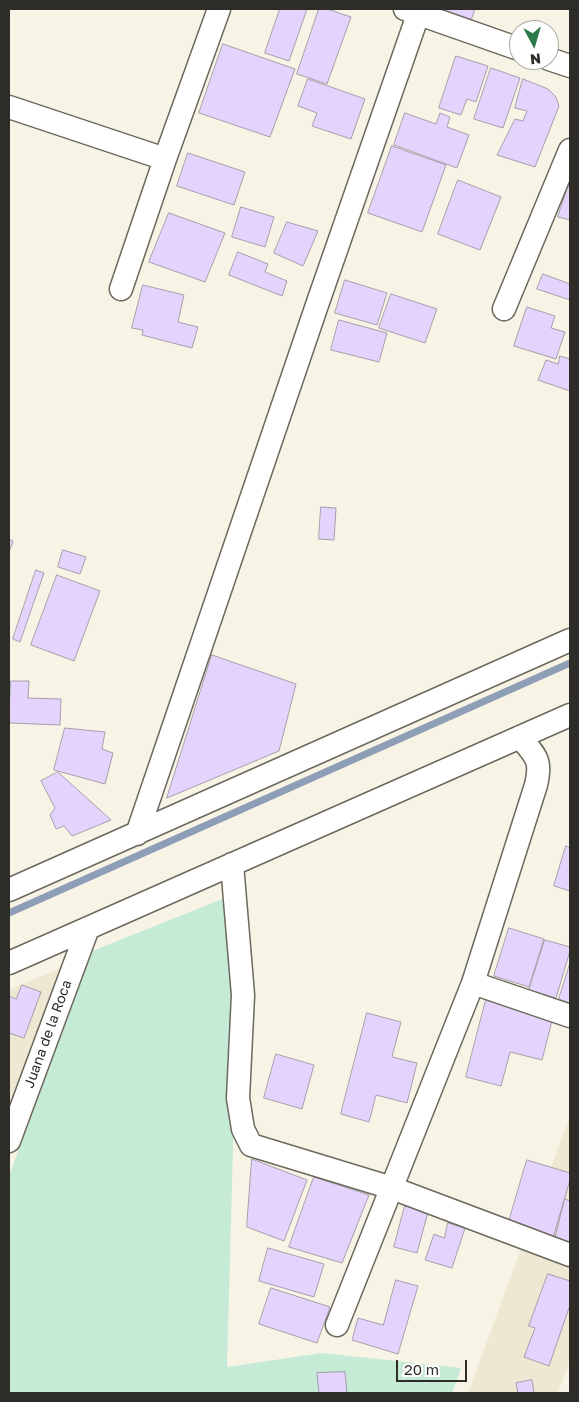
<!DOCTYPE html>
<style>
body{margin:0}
#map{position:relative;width:579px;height:1402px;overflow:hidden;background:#f7f4e6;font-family:"Golos Text",sans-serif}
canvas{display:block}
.frame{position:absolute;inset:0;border:10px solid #2d2c27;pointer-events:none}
.north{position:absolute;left:509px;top:20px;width:50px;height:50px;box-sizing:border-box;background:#fff;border:1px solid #ababa9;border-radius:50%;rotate:174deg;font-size:14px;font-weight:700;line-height:20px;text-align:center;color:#2d2c27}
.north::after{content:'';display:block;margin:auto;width:18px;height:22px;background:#2b7949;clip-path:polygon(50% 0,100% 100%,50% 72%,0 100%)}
.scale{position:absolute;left:396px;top:1360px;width:71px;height:22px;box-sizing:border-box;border:2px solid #2d2c27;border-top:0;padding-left:6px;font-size:15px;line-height:18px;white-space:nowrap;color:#2d2c27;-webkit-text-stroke:4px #fff;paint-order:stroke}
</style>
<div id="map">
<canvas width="579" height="1402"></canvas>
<div class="frame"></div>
<div class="north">N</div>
<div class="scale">20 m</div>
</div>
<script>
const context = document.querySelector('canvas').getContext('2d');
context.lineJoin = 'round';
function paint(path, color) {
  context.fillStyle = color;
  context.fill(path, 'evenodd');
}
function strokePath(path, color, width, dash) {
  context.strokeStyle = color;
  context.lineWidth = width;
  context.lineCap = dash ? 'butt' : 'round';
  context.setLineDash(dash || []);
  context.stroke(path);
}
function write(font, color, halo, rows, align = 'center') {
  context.font = font + ' "Golos Text",sans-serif';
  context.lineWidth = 4.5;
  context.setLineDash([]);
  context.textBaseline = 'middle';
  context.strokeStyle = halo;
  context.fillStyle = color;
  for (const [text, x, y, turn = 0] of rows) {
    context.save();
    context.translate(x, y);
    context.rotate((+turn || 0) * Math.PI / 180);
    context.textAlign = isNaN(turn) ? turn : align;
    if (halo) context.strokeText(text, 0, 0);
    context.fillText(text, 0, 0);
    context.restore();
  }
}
paint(new Path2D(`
 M60 968 9 1114V990Z
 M570 1116V1361L558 1393H468Z`), '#eee8d3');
paint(new Path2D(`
 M240 892 227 1367 322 1353 461 1368 452 1393H9V1176L92 951Z`), '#c5ead6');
strokePath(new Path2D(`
 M9 913 570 663`), '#8e9eb7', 7);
const building = new Path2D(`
 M280 9H307L289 61 265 53Z
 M319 9H327L351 17 327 84 297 74Z
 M439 9H475L470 23 443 14Z
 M223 44 295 69 270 137 199 113Z
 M456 56 488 66 476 102 467 99 461 115 439 108Z
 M491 68 520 78 503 128 474 119Z
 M308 79 365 99 351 139 312 126 317 113 298 106Z
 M523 79 548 89 556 97 559 106 535 167 497 155 515 119 523 121 527 111 515 108Z
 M405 113 436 124 440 113 450 117 447 127 469 135 457 168 394 145Z
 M392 146 446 165 422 232 368 213Z
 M188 153 245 172 234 205 177 186Z
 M458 180 501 197 480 250 438 234Z
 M570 180V220L558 217Z
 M241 207 274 217 265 247 232 237Z
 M169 213 225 233 205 282 149 262Z
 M287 222 318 231 303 266 274 253Z
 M238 252 268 264 265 272 287 281 282 296 229 275Z
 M543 274 570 284V300L537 289Z
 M345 280 387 293 377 325 335 313Z
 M143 285 184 295 178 322 198 327 192 348 142 335 143 330 132 328Z
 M391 294 437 309 425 343 379 328Z
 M527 307 555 316 551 328 565 332 556 359 514 346Z
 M339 320 387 333 379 362 331 350Z
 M560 356 570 359V391L538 380 546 360 558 364Z
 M321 507 336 508 334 540 319 539Z
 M9 539 13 541 9 552Z
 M63 550 86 557 80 574 58 567Z
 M36 570 44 573 20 642 13 639Z
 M57 575 100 591 74 661 31 645Z
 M212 655 296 684 279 751 167 798Z
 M11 681H29L28 698 61 699 60 725 9 723Z
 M65 728 105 732 102 749 113 753 105 784 54 770Z
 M58 772 111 820 72 836 64 826 56 829 50 815 55 808 41 781Z
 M566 846 570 848V891L554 886Z
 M509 928 544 939 529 987 494 976Z
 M545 940 570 947V951L556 998 529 990Z
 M570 963V1003L559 999Z
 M22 985 41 992 24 1038 9 1033V996L16 999Z
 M486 1000 553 1017 542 1060 510 1052 501 1086 466 1077Z
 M367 1013 401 1022 392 1057 417 1063 407 1103 376 1095 369 1122 341 1114Z
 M276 1054 314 1065 302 1109 264 1098Z
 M252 1159 307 1180 284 1241 247 1227Z
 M527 1160 570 1173V1180L553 1238 508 1225Z
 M314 1177 369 1195 342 1263 289 1247Z
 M565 1199 570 1201V1247L554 1243Z
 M405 1206 428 1212 417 1253 394 1247Z
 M448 1223 465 1228 452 1268 425 1260 434 1234 444 1238Z
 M268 1248 324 1264 314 1297 259 1281Z
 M548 1274 570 1281V1305L549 1366 524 1357 535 1328 529 1326Z
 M396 1280 418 1286 398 1354 352 1340 358 1318 383 1325Z
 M271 1288 330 1307 317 1343 259 1324Z
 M345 1372 347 1393H319L317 1373Z
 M532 1380 534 1393H518L516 1383Z`);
paint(building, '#e4d3fd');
strokePath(building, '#a49fab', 1);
const minor = new Path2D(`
 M405 9 519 49
 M549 59 570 66
 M9 107 165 159
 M121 289 165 159 219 9
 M504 309 570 150
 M137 834 317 305 420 9
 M232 864 243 995 238 1098 243 1129 251 1145 392 1188 570 1255
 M9 890 570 640
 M9 963 570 715
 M473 983 570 1016
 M9 1141 88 928
 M337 1325 473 983 536 785C542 759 536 757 520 737`);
strokePath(minor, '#6b685c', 25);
strokePath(minor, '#fff', 22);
write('14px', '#2d2c27', '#fff', [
 ["Juana de la Roca",48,1034,-70]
]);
</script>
